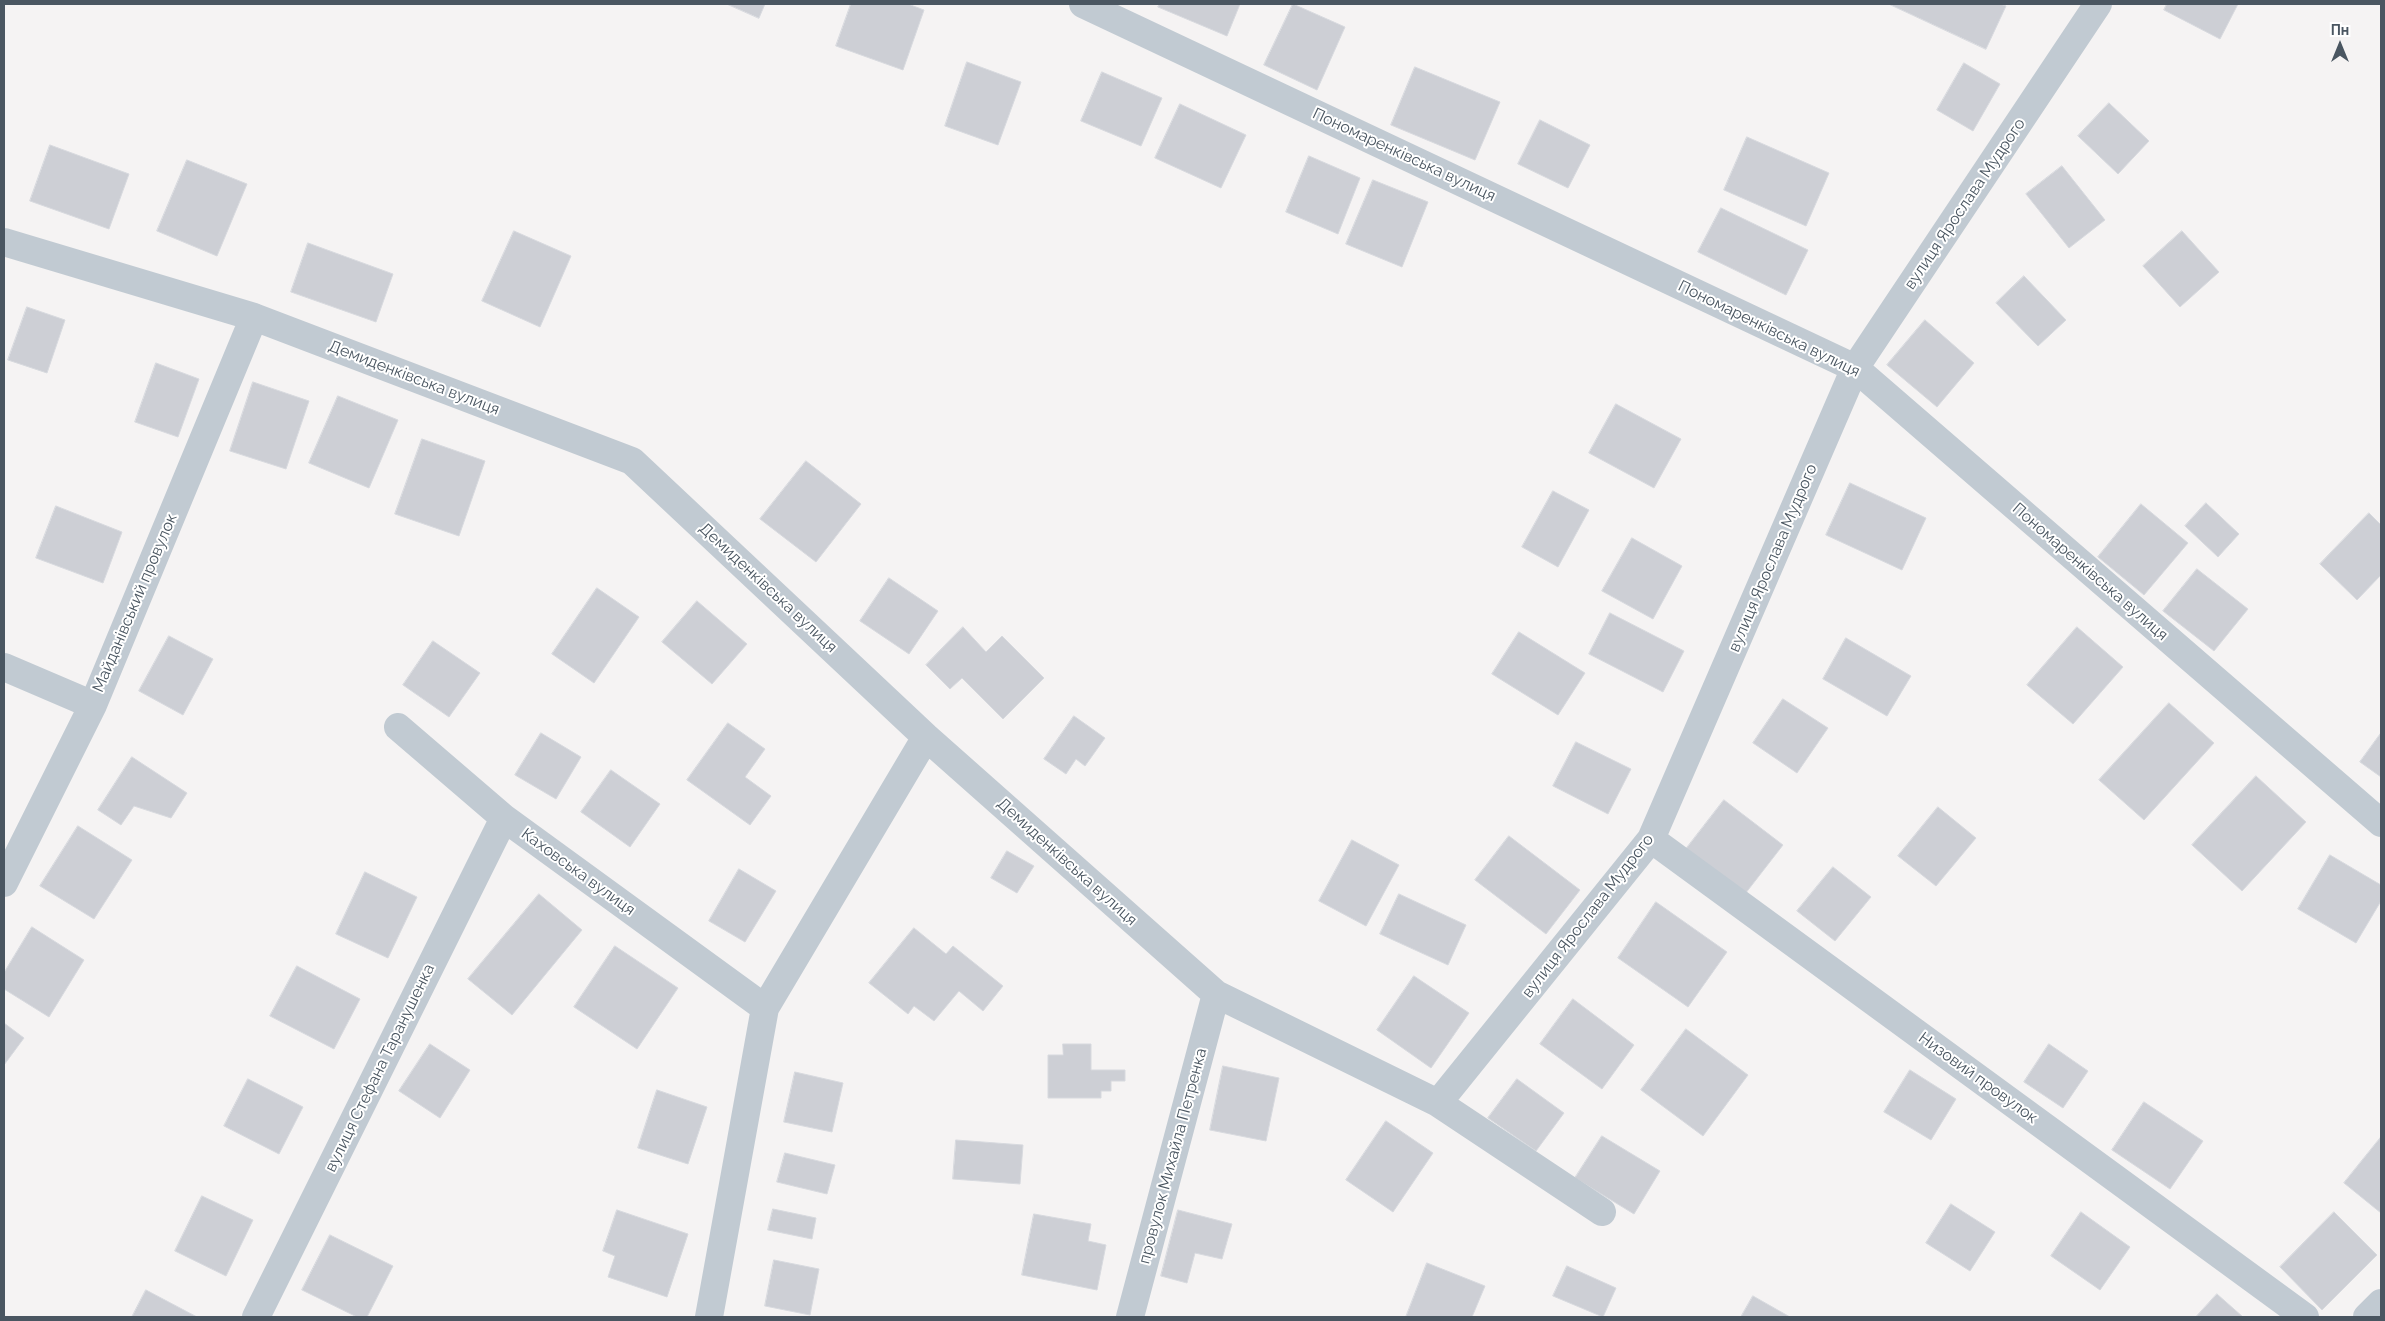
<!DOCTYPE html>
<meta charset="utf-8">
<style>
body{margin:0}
#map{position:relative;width:2385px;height:1321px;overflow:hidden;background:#f5f3f3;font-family:Raleway,sans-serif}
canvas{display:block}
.frame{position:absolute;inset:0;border:5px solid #4a5661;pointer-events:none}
.north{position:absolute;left:2315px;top:20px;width:50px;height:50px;-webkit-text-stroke:4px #fff;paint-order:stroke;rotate:0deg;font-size:14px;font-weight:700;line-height:20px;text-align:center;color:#4a5661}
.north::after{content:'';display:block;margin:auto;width:18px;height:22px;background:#4a5661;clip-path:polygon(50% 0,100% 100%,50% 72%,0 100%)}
</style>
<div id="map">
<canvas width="2385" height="1321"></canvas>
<div class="frame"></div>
<div class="north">Пн</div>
</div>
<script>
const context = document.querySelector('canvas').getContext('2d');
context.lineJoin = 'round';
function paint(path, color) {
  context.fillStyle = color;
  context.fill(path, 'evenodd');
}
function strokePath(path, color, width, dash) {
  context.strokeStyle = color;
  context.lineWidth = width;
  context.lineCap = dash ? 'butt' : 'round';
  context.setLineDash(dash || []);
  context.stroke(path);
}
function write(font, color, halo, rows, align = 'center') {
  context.font = font + ' Raleway,sans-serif';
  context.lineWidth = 4;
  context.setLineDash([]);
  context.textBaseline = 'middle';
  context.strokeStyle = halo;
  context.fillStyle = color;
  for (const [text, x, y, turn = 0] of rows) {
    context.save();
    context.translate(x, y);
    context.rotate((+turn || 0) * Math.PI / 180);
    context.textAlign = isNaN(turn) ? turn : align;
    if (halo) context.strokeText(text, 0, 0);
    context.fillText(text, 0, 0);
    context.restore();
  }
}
const building = new Path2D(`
 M727 4H765L759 18Z
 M851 4H908L924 10 903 70 836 46Z
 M1160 4H1240L1227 36 1158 7Z
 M1293 4 1345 27 1317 90 1264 65Z
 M1889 4H2000L2006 6 1986 49Z
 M2167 4H2238L2220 39 2164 10Z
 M967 62 1021 82 998 145 945 126Z
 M1964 63 2000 84 1973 131 1937 110Z
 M1415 67 1500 102 1475 160 1391 125Z
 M1102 72 1162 98 1141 146 1081 121Z
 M2109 103 2149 141 2118 174 2078 136Z
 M1180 104 1246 135 1221 188 1155 158Z
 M1540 120 1590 145 1568 188 1518 164Z
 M1747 137 1829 173 1806 226 1724 190Z
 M50 145 129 174 109 229 30 201Z
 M1309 156 1360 178 1338 234 1286 212Z
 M187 160 247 184 217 256 157 231Z
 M2062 166 2105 220 2069 248 2026 194Z
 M1373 180 1428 202 1402 267 1346 244Z
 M1721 208 1808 250 1786 295 1698 252Z
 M514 231 571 256 540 327 482 301Z
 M2182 231 2219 272 2180 307 2143 266Z
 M308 243 393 274 376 322 291 292Z
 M2024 276 2066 320 2038 346 1996 303Z
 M27 307 65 320 47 373 8 360Z
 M1925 320 1974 363 1937 407 1887 365Z
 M156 363 199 379 178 437 135 422Z
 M253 382 309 401 286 469 230 451Z
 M338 396 398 420 369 488 309 463Z
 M1616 404 1681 439 1654 488 1589 453Z
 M422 439 485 461 459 536 395 514Z
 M806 461 861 504 816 562 760 519Z
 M1850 483 1926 518 1902 570 1826 535Z
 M1553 491 1589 510 1558 567 1522 547Z
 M2206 503 2239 534 2218 557 2185 526Z
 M2141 504 2188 543 2144 595 2098 557Z
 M56 506 122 532 103 583 36 558Z
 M2369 513 2381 525V575L2357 600 2320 564Z
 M1632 538 1682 566 1653 619 1602 591Z
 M2197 569 2248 609 2214 651 2163 611Z
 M889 578 938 611 909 654 860 621Z
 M597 588 639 617 594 683 552 654Z
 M697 601 747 644 712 684 662 642Z
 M1610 613 1684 651 1663 692 1589 654Z
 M963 627 986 652 1002 636 1044 678 1003 719 962 678 950 689 926 665Z
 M2077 627 2123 667 2073 724 2027 685Z
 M1519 632 1585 673 1558 715 1492 674Z
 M169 636 213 659 183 715 139 691Z
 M1846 638 1911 676 1887 716 1823 679Z
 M433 641 480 673 449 717 403 685Z
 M1783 699 1828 728 1797 773 1753 743Z
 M2169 703 2214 743 2144 820 2099 780Z
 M1074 716 1105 738 1085 766 1076 759 1066 774 1044 759Z
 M728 723 765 749 745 777 771 796 750 825 687 780Z
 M541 733 581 757 556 799 515 775Z
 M2381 733V777L2360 762Z
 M1576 742 1631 769 1608 814 1553 786Z
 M132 757 187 793 171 818 134 806 121 825 98 810Z
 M611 770 660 804 630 847 581 812Z
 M2256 776 2306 822 2242 891 2192 845Z
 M1724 800 1783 845 1745 894 1686 849Z
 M1938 807 1976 838 1936 886 1898 856Z
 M78 826 132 860 94 919 40 886Z
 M1509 836 1580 890 1546 934 1475 880Z
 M1352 840 1399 865 1366 926 1319 901Z
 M1007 851 1034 866 1017 893 991 878Z
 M2330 855 2381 885V901L2356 943 2298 909Z
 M1833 867 1871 897 1835 941 1797 911Z
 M739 869 776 891 745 942 709 921Z
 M365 872 417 897 388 958 336 934Z
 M539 894 582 930 512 1015 468 979Z
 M1399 894 1466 925 1448 965 1380 934Z
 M1656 902 1727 952 1688 1007 1618 958Z
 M32 927 84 960 49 1017 4 989V973Z
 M914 928 946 954 953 946 1003 986 983 1011 959 991 934 1021 914 1006 908 1014 869 983Z
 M615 946 678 988 637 1049 574 1007Z
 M297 966 360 999 334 1049 270 1016Z
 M1414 976 1469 1013 1431 1068 1377 1030Z
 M1573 999 1634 1045 1602 1089 1540 1044Z
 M4 1023 24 1038 4 1065Z
 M1686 1029 1748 1075 1703 1136 1641 1090Z
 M430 1044 470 1070 440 1118 399 1091Z
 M1063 1044H1091V1070H1125V1081H1111V1091H1101V1098H1048V1055H1063Z
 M2049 1044 2088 1071 2063 1108 2024 1082Z
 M1223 1066 1279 1078 1266 1141 1210 1130Z
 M1910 1070 1956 1099 1931 1140 1884 1112Z
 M795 1072 843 1083 832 1132 784 1122Z
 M248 1079 303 1107 279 1154 224 1126Z
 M1517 1079 1564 1113 1536 1151 1488 1118Z
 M657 1090 707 1107 688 1164 638 1148Z
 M2144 1102 2203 1141 2170 1189 2112 1150Z
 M1386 1121 1433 1153 1393 1212 1346 1180Z
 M1602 1136 1660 1171 1634 1214 1575 1178Z
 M2381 1137V1213L2344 1183Z
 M956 1140 1023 1145 1020 1184 953 1179Z
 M785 1153 835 1165 827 1194 777 1182Z
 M202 1196 253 1220 226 1276 175 1251Z
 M1951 1204 1995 1232 1970 1271 1926 1243Z
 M773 1209 816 1218 812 1239 768 1230Z
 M617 1210 688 1234 667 1297 608 1277 615 1256 603 1251Z
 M1178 1210 1232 1224 1222 1259 1195 1253 1187 1283 1161 1276Z
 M2081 1212 2130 1247 2100 1290 2051 1256Z
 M2334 1212 2377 1255 2322 1310 2280 1267Z
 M1034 1214 1091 1224 1088 1241 1106 1245 1097 1290 1022 1275Z
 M330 1235 393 1266 367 1317H357L302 1290Z
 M774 1260 819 1269 810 1315 765 1306Z
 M1427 1263 1485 1286 1472 1317H1406Z
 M1567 1266 1616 1288 1603 1317 1553 1296Z
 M146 1290 197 1317H132Z
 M2217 1294 2243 1317H2196Z
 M1753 1296 1790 1317H1741Z`);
paint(building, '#cdcfd5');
strokePath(building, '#d7d9de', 1);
strokePath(new Path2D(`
 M1083 4 1855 368 2381 823
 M4 242 254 317 632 461 926 737 1216 994 1438 1103 1602 1212
 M4 667 93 705
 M398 727 504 818 765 1008
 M1651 839 2305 1317
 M4 883 93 705 254 317
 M1438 1103 1651 839 1855 368 2098 4
 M256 1317 504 818
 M709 1317 765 1008 926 737
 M1130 1317 1216 994
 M2367 1317 2381 1303`), '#c1cad2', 28);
write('16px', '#4a5661', '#fff', [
 ["Пономаренківська вулиця",1404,155,25],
 ["вулиця Ярослава Мудрого",1965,204,-56],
 ["Пономаренківська вулиця",1769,329,26],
 ["Демиденківська вулиця",414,378,21],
 ["вулиця Ярослава Мудрого",1773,558,-67],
 ["Пономаренківська вулиця",2090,572,41],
 ["Демиденківська вулиця",768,588,43],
 ["Майданівський провулок",135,603,-67],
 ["Демиденківська вулиця",1067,862,42],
 ["Каховська вулиця",578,872,36],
 ["вулиця Ярослава Мудрого",1588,916,-52],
 ["вулиця Стефана Таранушенка",380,1068,-64],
 ["Низовий провулок",1978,1078,36],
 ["провулок Михайла Петренка",1173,1156,-75]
]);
</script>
